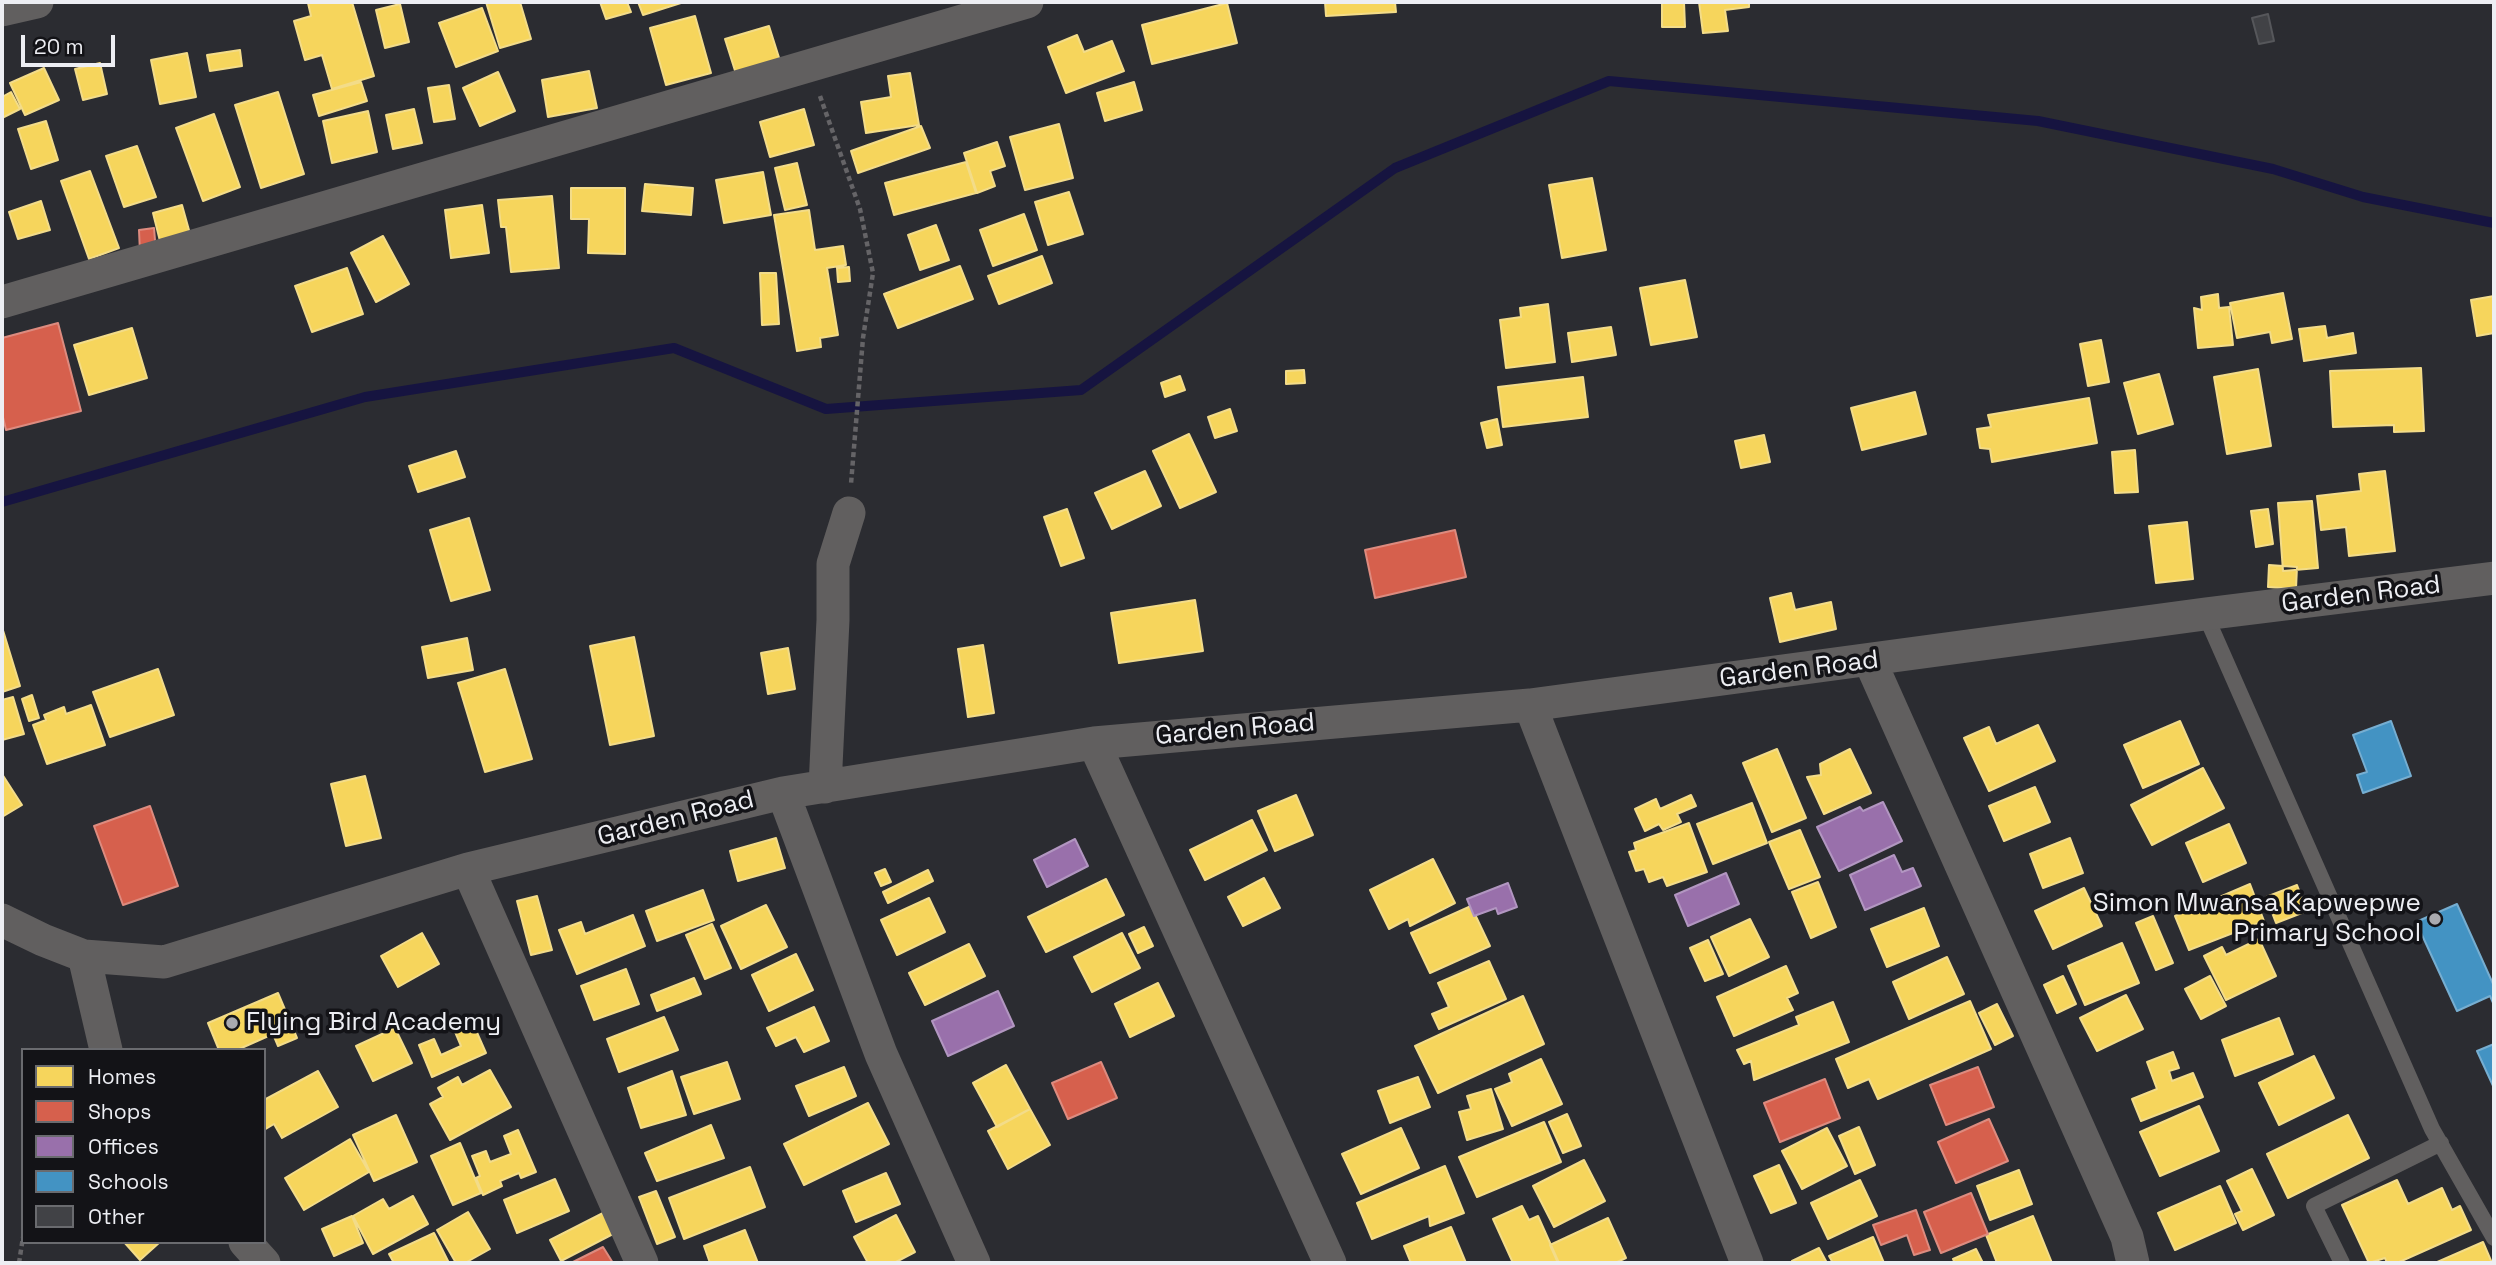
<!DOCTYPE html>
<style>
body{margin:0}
#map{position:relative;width:2496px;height:1265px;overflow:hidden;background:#2b2c31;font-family:"Space Grotesk",sans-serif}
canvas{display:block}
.frame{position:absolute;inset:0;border:4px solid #edeef3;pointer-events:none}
.legend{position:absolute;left:21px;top:1048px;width:245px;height:196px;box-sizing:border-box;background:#131317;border:2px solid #6a6b6f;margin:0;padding:9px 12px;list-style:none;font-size:21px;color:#edeef3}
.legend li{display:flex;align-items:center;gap:14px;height:35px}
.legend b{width:35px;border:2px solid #6a6b6f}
.scale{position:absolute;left:21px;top:35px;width:94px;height:32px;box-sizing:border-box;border:4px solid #edeef3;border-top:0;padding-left:9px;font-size:21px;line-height:24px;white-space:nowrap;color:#edeef3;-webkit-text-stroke:5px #131317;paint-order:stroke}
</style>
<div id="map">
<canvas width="2496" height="1265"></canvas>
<div class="frame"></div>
<ul class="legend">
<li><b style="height:19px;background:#f6d55c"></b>Homes</li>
<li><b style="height:19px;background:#d6604d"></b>Shops</li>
<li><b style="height:19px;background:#9970ab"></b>Offices</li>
<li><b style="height:19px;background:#4393c3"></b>Schools</li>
<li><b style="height:19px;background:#414246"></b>Other</li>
</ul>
<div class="scale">20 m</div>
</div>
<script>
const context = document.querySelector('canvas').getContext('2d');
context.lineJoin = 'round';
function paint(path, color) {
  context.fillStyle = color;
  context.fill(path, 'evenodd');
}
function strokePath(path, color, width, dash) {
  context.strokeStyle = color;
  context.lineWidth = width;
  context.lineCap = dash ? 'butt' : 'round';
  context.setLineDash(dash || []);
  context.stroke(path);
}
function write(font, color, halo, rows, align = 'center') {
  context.font = font + ' "Space Grotesk",sans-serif';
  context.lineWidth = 7;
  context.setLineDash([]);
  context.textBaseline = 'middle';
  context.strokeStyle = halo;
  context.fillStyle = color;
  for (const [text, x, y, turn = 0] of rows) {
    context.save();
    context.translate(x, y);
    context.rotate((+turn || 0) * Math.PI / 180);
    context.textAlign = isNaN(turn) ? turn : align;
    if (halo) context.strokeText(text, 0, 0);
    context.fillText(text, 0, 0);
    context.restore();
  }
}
const homes = new Path2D(`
 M312 2H352L374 76 332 89 322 55 305 60 294 21 311 16 308 3Z
 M486 2H520L531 39 500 48Z
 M600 2H627L631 12 606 19Z
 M638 2H684L643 15Z
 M1325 2H1395L1396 12 1326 16Z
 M1662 2H1684L1685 27H1662Z
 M1699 2H1749V7L1725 10 1728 31 1703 33Z
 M1227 3 1237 43 1152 64 1142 25Z
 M400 4 409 42 385 48 376 10Z
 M482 8 498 51 456 67 439 23Z
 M695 16 711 73 666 85 650 28Z
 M769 26 781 64 737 77 725 39Z
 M1077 35 1084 52 1112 41 1124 71 1066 93 1048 47Z
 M240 50 242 66 210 71 207 55Z
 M187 53 196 97 160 104 151 60Z
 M100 63 107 94 83 100 75 69Z
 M44 68 59 100 25 115 10 83Z
 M589 71 597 108 548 117 542 80Z
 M498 72 515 111 480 126 463 88Z
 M910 73 919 125 866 133 861 102 891 97 888 76Z
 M361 82 367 101 319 116 313 95Z
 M1134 82 1142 110 1105 121 1097 93Z
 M449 85 455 119 434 122 428 88Z
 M11 92 20 109 2 118V97Z
 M278 92 304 174 261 188 235 105Z
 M414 109 422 143 393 149 386 115Z
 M804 109 814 145 770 157 760 122Z
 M368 111 377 152 332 163 323 121Z
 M214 114 240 187 203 201 176 128Z
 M46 121 58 160 31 169 18 129Z
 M1059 124 1073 178 1025 190 1010 137Z
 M921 126 930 148 858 173 851 151Z
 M997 142 1005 166 990 171 995 186 977 193 964 153Z
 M137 146 156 197 124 207 106 156Z
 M966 162 976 193 894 215 885 183Z
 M797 163 807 205 785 210 775 168Z
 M90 171 119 248 89 259 61 181Z
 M763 172 771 215 724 223 716 180Z
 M1592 178 1606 250 1562 258 1549 185Z
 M645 184 693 188 691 215 642 211Z
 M571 188H625V254L588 253 589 219H571Z
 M1069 192 1083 234 1048 245 1035 202Z
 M552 196 559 268 511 272 506 227H501L498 200Z
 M41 201 50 230 18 239 9 212Z
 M182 205 192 241 162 249 153 213Z
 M482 205 489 253 451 258 445 210Z
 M809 210 815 250 843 246 846 265 827 268 838 335 820 338 821 347 797 351 774 215Z
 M1024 214 1037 250 993 266 980 230Z
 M936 225 949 260 920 270 908 235Z
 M383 236 409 284 376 302 351 253Z
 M1042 256 1052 283 999 304 988 276Z
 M960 266 973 299 898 328 884 294Z
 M849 267 850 281 838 282 837 268Z
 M347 268 363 314 312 332 295 286Z
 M760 273H776L779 324 762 325Z
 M1685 280 1697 337 1651 345 1640 288Z
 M2283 293 2292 339 2272 343 2270 332 2237 338 2230 303Z
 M2218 294 2219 308 2229 307 2233 345 2198 348 2194 308 2202 310 2201 297Z
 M2494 296V333L2477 336 2471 300Z
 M1548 304 1555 362 1506 368 1500 320 1521 317 1520 308Z
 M2325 326 2327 338 2353 333 2356 353 2304 361 2299 329Z
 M1611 327 1616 355 1572 362 1568 333Z
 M132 328 147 378 89 395 74 345Z
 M2101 340 2109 382 2088 386 2080 344Z
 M2421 368 2424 431 2394 432V425L2333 427 2330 371Z
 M2258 369 2271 446 2227 454 2214 377Z
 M1304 370 1305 383 1286 384V371Z
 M2159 374 2173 424 2138 434 2124 383Z
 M1180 376 1185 390 1165 397 1161 383Z
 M1583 377 1588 417 1503 427 1498 387Z
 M1915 392 1926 434 1862 450 1851 408Z
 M2089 398 2097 443 1992 462 1990 449 1980 448 1977 429 1991 427 1988 415Z
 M1230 409 1237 431 1215 438 1208 417Z
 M1497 419 1502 445 1487 448 1481 423Z
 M1189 434 1216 492 1180 508 1153 451Z
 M1764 435 1770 462 1741 468 1735 441Z
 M2135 450 2138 492 2115 493 2112 452Z
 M456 451 465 477 418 492 409 466Z
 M1145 471 1161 506 1112 529 1095 493Z
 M2385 471 2395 551 2349 556 2346 527 2321 530 2317 496 2361 491 2359 474Z
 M2312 501 2318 568 2283 571 2278 503Z
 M1067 509 1084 558 1061 566 1044 517Z
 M2268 509 2273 544 2256 547 2251 511Z
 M469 518 490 590 451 601 430 530Z
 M2187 522 2193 579 2156 583 2149 526Z
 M2269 565 2297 567 2296 589 2268 587Z
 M1791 593 1795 610 1831 602 1836 629 1780 642 1770 598Z
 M1195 600 1203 651 1119 663 1111 613Z
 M2 627 20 686 2 692Z
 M634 637 654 736 610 745 590 646Z
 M467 638 473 670 428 678 422 647Z
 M983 645 994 713 968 717 958 649Z
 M788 648 795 689 768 694 761 653Z
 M158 669 174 715 110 737 93 692Z
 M505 669 532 759 485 772 458 683Z
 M32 695 39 718 29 721 22 699Z
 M13 697 24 734 2 740V700Z
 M91 705 105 745 47 764 33 725 46 720 44 715 64 707 66 714Z
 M2180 721 2199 764 2143 788 2124 745Z
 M2038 725 2055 761 1989 791 1964 738 1989 727 1996 744Z
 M1777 749 1806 818 1772 832 1743 763Z
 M1850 749 1871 793 1824 814 1807 777 1821 775 1820 764Z
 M2203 768 2224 808 2152 845 2131 805Z
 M2 774 22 805 2 817Z
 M365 776 381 838 346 846 331 784Z
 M2035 787 2050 822 2004 841 1989 806Z
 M1296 795 1313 835 1275 851 1258 811Z
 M1691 795 1696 806 1677 814 1681 822 1663 830 1659 824 1645 831 1635 809 1656 799 1660 809Z
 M1752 803 1767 843 1713 864 1697 824Z
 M1252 820 1267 850 1205 880 1190 850Z
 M1689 823 1707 872 1667 886 1663 877 1649 882 1644 869 1636 871 1629 852 1636 850 1634 843Z
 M2229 824 2246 863 2203 882 2186 843Z
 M1800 830 1820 877 1789 889 1769 842Z
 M776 838 785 868 738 881 730 851Z
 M2070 838 2083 873 2043 888 2030 854Z
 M1433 859 1455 903 1410 926 1408 919 1389 929 1370 890Z
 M885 869 891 882 881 886 875 873Z
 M928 870 933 881 888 903 883 892Z
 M1264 878 1280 908 1243 926 1228 897Z
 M1106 879 1124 915 1046 952 1028 917Z
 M1818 882 1836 927 1811 938 1792 892Z
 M2250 884 2264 921 2189 950 2175 916Z
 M2297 885 2307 911 2276 923 2266 897Z
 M2084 888 2102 926 2053 949 2035 911Z
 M703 890 714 920 657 941 646 911Z
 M537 896 552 950 531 955 517 901Z
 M929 898 945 932 897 955 881 920Z
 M766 905 787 947 741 969 721 926Z
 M1471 906 1490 946 1430 973 1411 933Z
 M1924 908 1939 946 1887 967 1871 929Z
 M633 915 645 946 577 974 559 930 581 922 585 934Z
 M2153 916 2173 963 2156 970 2136 923Z
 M1750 919 1769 957 1729 976 1711 937Z
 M712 924 731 968 705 979 686 935Z
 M1144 927 1153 946 1138 953 1129 934Z
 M422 933 439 964 398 987 381 956Z
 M1122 933 1140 968 1092 992 1074 957Z
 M2259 939 2276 976 2226 1000 2204 956 2222 947 2226 955Z
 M1708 940 1723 974 1705 981 1690 948Z
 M2122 943 2139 983 2085 1005 2068 966Z
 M969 944 985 976 925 1005 909 973Z
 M796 954 813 990 769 1011 752 975Z
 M1947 957 1964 994 1909 1019 1893 982Z
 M1489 961 1506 999 1439 1029 1432 1014 1449 1007 1438 983Z
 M1786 966 1798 993 1787 998 1793 1010 1734 1036 1717 997Z
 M626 969 639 1004 594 1020 581 986Z
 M2063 976 2076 1004 2057 1013 2044 985Z
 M2210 976 2226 1006 2201 1019 2185 989Z
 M694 978 701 994 657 1011 651 995Z
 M1158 983 1174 1016 1130 1037 1115 1004Z
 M278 993 297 1038 278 1046 273 1034 237 1050H219L208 1023Z
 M2126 995 2143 1029 2097 1051 2080 1018Z
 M1523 996 1544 1044 1438 1093 1415 1046Z
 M1970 1001 1991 1049 1878 1099 1869 1079 1848 1088 1836 1059Z
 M1833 1002 1849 1042 1754 1080 1751 1061 1744 1064 1737 1050 1799 1025 1796 1017Z
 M1997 1004 2013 1036 1995 1045 1979 1013Z
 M814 1007 829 1041 804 1052 796 1037 776 1046 767 1028Z
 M664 1017 678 1050 619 1072 607 1039Z
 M2279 1018 2293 1054 2235 1076 2222 1040Z
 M471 1019 486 1053 432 1077 419 1045 434 1039 441 1055 461 1046 453 1027Z
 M395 1028 412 1063 373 1081 356 1046Z
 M2173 1052 2179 1068 2169 1071 2172 1081 2193 1073 2203 1097 2141 1121 2132 1099 2157 1089 2147 1062Z
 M2314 1056 2334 1098 2279 1125 2259 1083Z
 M1541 1059 1562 1104 1512 1126 1495 1089 1512 1082 1509 1074Z
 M727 1062 740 1099 694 1114 681 1077Z
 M1006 1065 1030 1109 997 1127 973 1083Z
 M844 1067 856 1096 809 1116 796 1086Z
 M490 1070 511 1107 450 1140 430 1104 443 1097 438 1088 458 1077 462 1085Z
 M318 1071 338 1107 282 1138 274 1124 264 1130V1100Z
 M672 1071 686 1115 641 1128 628 1088Z
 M1418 1077 1430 1107 1390 1123 1378 1091Z
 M1491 1089 1503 1129 1467 1140 1459 1112 1471 1109 1467 1096Z
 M868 1103 889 1144 804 1185 784 1144Z
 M2199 1106 2219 1151 2160 1176 2140 1132Z
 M1030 1109 1050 1145 1008 1169 988 1131Z
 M1567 1114 1581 1146 1563 1153 1549 1122Z
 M396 1115 417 1162 374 1181 353 1135Z
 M2348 1115 2369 1158 2288 1198 2267 1154Z
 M1544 1122 1561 1162 1477 1197 1459 1157Z
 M711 1125 724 1158 657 1181 645 1153Z
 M1859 1127 1875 1165 1855 1174 1839 1136Z
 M1401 1128 1419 1168 1361 1194 1342 1154Z
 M1827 1128 1847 1166 1802 1189 1782 1151Z
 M518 1130 536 1172 521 1178 519 1173 500 1181 502 1186 483 1195 476 1178 480 1176 472 1156 486 1151 490 1162 511 1154 504 1136Z
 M350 1139 369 1172 304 1210 285 1178Z
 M460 1143 481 1193 453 1205 431 1156Z
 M1584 1160 1605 1201 1554 1227 1533 1186Z
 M1779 1165 1796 1203 1771 1213 1754 1176Z
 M1445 1166 1464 1213 1430 1226 1429 1216 1372 1239 1357 1203Z
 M750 1167 765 1207 684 1239 669 1198Z
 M2252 1169 2274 1215 2243 1230 2235 1214 2242 1211 2227 1181Z
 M2019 1170 2032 1204 1990 1220 1977 1186Z
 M886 1173 900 1204 856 1222 843 1191Z
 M555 1179 569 1211 517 1233 504 1200Z
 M1860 1180 1877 1216 1828 1239 1811 1203Z
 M2397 1180 2408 1204 2442 1188 2452 1210 2460 1206 2471 1230 2397 1263H2387L2385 1258 2369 1263 2342 1205Z
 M2220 1186 2236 1223 2175 1250 2158 1213Z
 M656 1191 675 1237 657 1244 639 1197Z
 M413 1196 428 1224 373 1254 353 1216 383 1199 389 1209Z
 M1522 1206 1529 1220 1538 1216 1559 1263H1513L1493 1219Z
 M468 1212 490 1249 465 1263H456L437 1230Z
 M603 1213 613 1234 561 1261 550 1240Z
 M896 1215 915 1252 894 1263H868L854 1237Z
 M352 1216 363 1243 334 1256 322 1229Z
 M2033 1216 2052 1263H1997L1986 1235Z
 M1608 1218 1626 1258 1615 1263H1558L1550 1245Z
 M1451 1227 1466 1263H1411L1404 1246Z
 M745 1230 758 1263H710L704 1246Z
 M434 1233 449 1263H394L389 1254Z
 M1873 1237 1884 1263H1833L1829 1256Z
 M124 1242H160L140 1260Z
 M2483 1242 2492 1263H2435Z
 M1819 1248 1827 1263H1793L1792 1261Z
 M1976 1249 1983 1263H1955L1953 1259Z`);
paint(homes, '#f6d55c');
strokePath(homes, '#f3dc89', 2);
const shops = new Path2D(`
 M154 228 156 252 140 253 139 230Z
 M58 323 81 411 6 430 2 413V338Z
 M1455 530 1466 577 1375 598 1365 550Z
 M150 806 178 886 123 905 94 826Z
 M1101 1062 1117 1098 1068 1119 1052 1083Z
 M1978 1067 1994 1107 1946 1125 1930 1085Z
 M1825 1079 1840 1118 1780 1142 1764 1103Z
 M1989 1119 2008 1161 1956 1183 1938 1142Z
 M1971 1193 1988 1234 1941 1253 1924 1212Z
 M1916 1210 1930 1250 1914 1255 1907 1235 1881 1245 1873 1225Z
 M603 1247 613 1263H571Z`);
paint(shops, '#d6604d');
strokePath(shops, '#dd8b7f', 2);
const offices = new Path2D(`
 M1883 802 1902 841 1839 871 1817 827 1860 807 1863 811Z
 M1075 839 1088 866 1047 887 1034 860Z
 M1894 855 1902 872 1913 868 1921 886 1865 910 1850 875Z
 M1726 873 1739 904 1688 926 1675 895Z
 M1508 883 1517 907 1498 914 1496 908 1474 916 1467 899Z
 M998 991 1014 1026 948 1056 932 1021Z`);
paint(offices, '#9970ab');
strokePath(offices, '#b296c1', 2);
const schools = new Path2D(`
 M2391 721 2411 776 2363 793 2357 775 2367 772 2353 735Z
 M2457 904 2494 986V1005L2490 996 2457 1011 2416 922Z
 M2494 1044V1088L2477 1051Z`);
paint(schools, '#4393c3');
strokePath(schools, '#76aed1', 2);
strokePath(new Path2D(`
 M2 502 365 397 674 348 826 409 1081 390 1395 168 1609 81 2038 121 2273 169 2363 197 2494 223`), '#161440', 10);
const building = new Path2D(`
 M2268 14 2274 41 2259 44 2252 18Z`);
paint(building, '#414246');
strokePath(building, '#56575b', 2);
strokePath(new Path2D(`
 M820 96 860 209 873 273 863 338 851 484
 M19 1263 23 1237`), '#656467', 4.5, [5, 3.5]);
strokePath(new Path2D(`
 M2205 614 2432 1129 2494 1238
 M2342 1263 2314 1206 2441 1143`), '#615f5f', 16);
strokePath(new Path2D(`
 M2 10 37 2
 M2 302 1027 2
 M1870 661 2127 1237 2133 1263
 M1530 705 1747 1263
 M1094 743 1330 1263
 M825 787 833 620V564L849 513
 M783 793 881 1054 974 1263
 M468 869 642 1263
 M2 920 43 940 84 956 164 962 468 869 783 793 1094 743 1530 705 2205 614 2494 578
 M84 956 106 1050
 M245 1242 264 1263`), '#615f5f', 33);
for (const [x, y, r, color] of [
 [2435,919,7,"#a9aaaf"],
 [232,1023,7,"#a9aaaf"]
]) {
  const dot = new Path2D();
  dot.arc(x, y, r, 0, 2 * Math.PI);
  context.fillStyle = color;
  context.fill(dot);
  strokePath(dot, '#131317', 2.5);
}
write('26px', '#edeef3', '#131317', [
 ["Garden Road",2361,595,-7],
 ["Garden Road",1799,670,-7],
 ["Garden Road",1235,730,-5],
 ["Garden Road",676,819,-14]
]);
write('26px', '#edeef3', '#131317', [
 ["Simon Mwansa Kapwepwe",2421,904],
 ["Primary School",2421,934],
 ["Flying Bird Academy",246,1023,"left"]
], 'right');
</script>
